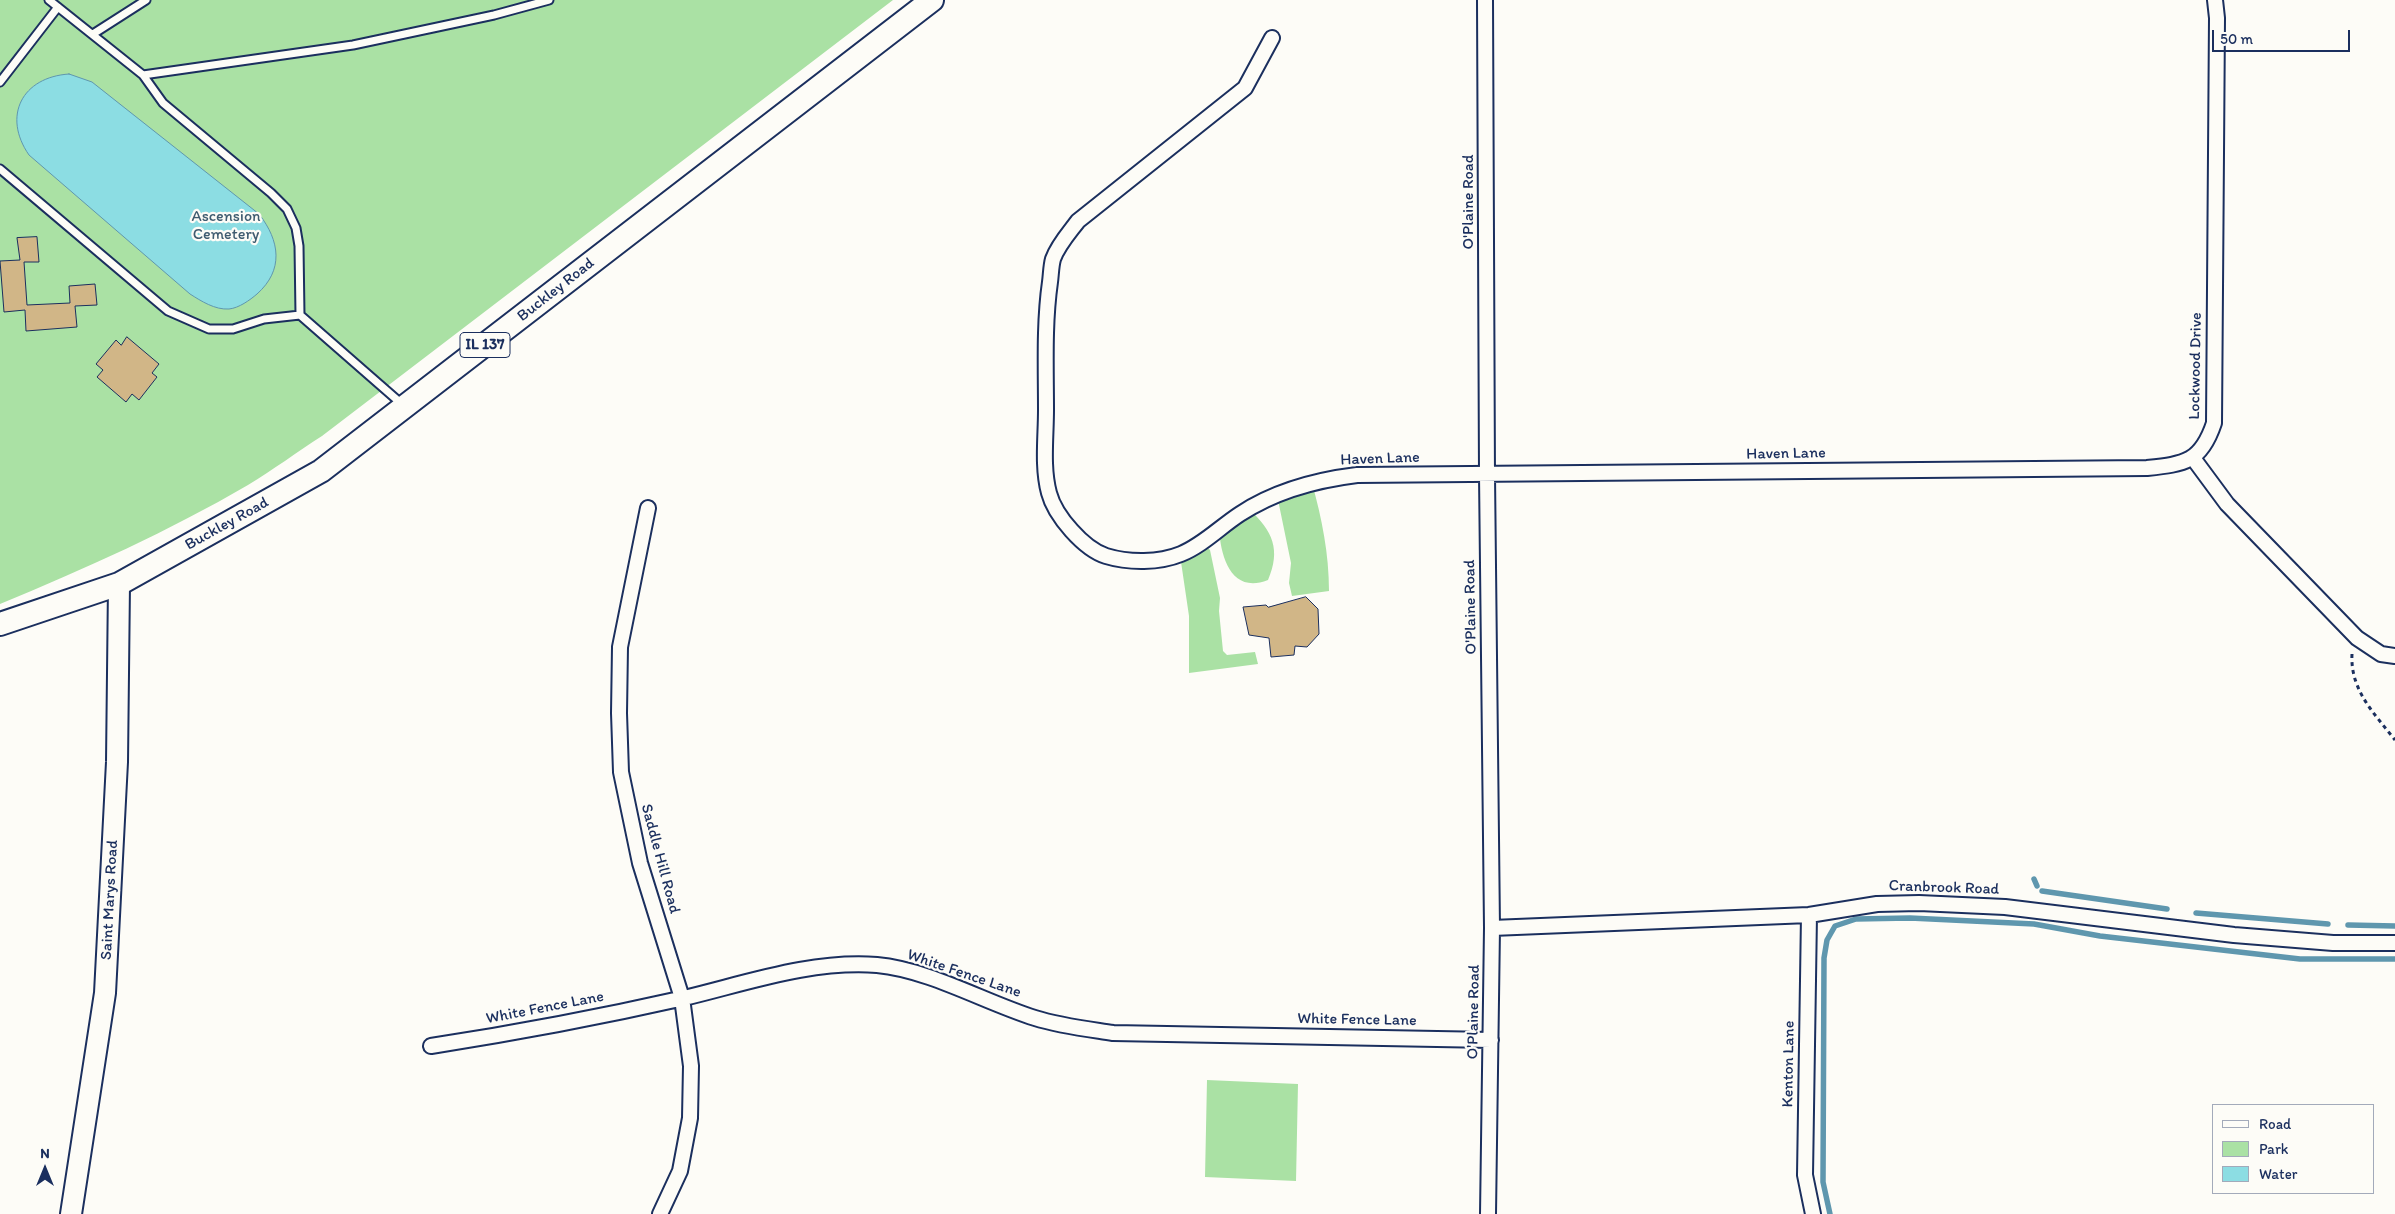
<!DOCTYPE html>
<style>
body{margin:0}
#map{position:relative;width:2395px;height:1214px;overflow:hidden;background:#fdfcf7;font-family:Itim,sans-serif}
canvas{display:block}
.legend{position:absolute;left:2212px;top:1104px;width:162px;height:90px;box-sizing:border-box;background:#fdfcf7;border:1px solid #a3aaba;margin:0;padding:6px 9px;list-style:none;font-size:15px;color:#1b2f5e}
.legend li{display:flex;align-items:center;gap:10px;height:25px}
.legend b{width:25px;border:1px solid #a3aaba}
.north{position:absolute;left:20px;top:1144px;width:50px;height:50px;-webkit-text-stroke:4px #fdfcf7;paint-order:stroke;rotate:0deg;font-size:14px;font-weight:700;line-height:20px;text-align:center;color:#1b2f5e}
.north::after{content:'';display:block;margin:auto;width:18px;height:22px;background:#1b2f5e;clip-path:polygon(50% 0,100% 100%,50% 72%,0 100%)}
.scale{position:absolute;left:2212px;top:30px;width:138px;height:22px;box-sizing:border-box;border:2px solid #1b2f5e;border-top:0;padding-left:6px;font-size:15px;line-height:18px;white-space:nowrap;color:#1b2f5e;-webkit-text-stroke:4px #fdfcf7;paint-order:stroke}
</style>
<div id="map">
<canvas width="2395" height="1214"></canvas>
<ul class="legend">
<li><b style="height:6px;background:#fdfcf7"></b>Road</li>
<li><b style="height:14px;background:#aae1a4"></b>Park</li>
<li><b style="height:14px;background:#8cdde3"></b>Water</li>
</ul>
<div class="north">N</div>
<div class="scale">50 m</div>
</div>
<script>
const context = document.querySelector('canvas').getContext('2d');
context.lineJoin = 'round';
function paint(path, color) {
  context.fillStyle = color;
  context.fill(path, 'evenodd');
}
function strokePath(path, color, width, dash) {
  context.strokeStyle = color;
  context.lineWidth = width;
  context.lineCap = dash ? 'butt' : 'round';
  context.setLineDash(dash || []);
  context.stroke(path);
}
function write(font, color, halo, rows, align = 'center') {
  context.font = font + ' Itim,sans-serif';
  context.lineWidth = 4.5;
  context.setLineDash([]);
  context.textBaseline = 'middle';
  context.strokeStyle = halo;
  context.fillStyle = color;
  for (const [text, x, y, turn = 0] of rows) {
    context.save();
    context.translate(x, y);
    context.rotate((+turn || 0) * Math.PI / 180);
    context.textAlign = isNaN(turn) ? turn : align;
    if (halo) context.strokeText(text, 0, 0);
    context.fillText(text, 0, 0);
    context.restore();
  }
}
paint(new Path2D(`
 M0 0H893L322 436C297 452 273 470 248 485 169 531 85 569 0 604Z
 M1312 483C1322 519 1329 554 1329 591L1292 596 1289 583 1291 563 1277 495Z
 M1249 509C1273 531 1281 550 1268 580 1232 594 1221 559 1219 529Z
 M1202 543 1210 550 1220 598 1219 611 1223 651 1227 655 1255 652 1258 664 1189 673V616L1180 555Z
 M1207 1080 1298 1084 1296 1181 1205 1177Z`), '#aae1a4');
const water = new Path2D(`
 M69 74 92 82 259 214C280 241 284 270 257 294 250 300 239 308 229 309 215 310 201 301 190 294L29 155C2 116 22 77 69 74Z`);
paint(water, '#8cdde3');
strokePath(water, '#5f97ae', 1);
strokePath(new Path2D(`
 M2034 879 2037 886
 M2042 891 2167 909
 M2196 913 2328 924
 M2348 925 2395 926
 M1830 1214 1823 1182 1824 958 1827 940 1835 926 1856 919 1910 918 2034 924 2100 936 2300 959H2395`), '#5f97ae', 5.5);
const building = new Path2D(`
 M37 237 39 262H24L27 305 70 303 69 286 95 284 97 305 75 306 77 327 26 331 25 310 4 312 0 261 20 260 17 238Z
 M127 337 159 364 152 373 157 377 139 400 132 394 126 402 97 377 103 370 96 364 116 340 121 345Z
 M1306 597 1318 609 1319 634 1307 647 1295 646 1294 655 1271 657 1269 638 1249 635 1243 607 1266 605 1268 607Z`);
paint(building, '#d1b687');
strokePath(building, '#1b2f5e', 1);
const service = new Path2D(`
 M49 0 143 75 163 103 271 193 287 209 296 228 299 246 300 315 403 405
 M93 34 146 0
 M143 75 353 45 494 15 549 0
 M0 82 58 7
 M0 169 168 311 209 329H233L264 319 300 315`);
const minor = new Path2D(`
 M1485 0 1487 475 1492 928 1488 1214
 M1272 38 1245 88 1078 221C1069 233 1058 245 1053 259 1051 266 1051 275 1050 282 1044 324 1046 368 1046 410 1046 437 1042 467 1049 493 1055 516 1084 549 1106 556 1129 563 1159 563 1181 554 1203 545 1220 527 1240 514 1275 491 1316 480 1357 475L2147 468C2185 464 2201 462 2214 423L2217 18 2215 0
 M2193 458 2227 504 2357 638 2381 654 2395 656
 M648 508 620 647 619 713 621 772 640 863 682 998 691 1066 690 1118 680 1171 660 1214
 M1809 915 1805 1175 1813 1214
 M1492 928 1809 915 1877 904 1919 903 2005 907 2234 935 2333 943H2395
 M431 1046C515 1033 600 1017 684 998 747 983 811 960 877 965 930 970 984 1002 1035 1018 1060 1026 1087 1029 1113 1033L1491 1040`);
const secondary = new Path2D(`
 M71 1214 105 993 117 762 119 584`);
const primary = new Path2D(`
 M0 624 119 584 321 471 932 0`);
strokePath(service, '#1b2f5e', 11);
strokePath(minor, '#1b2f5e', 18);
strokePath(secondary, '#1b2f5e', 24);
strokePath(primary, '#1b2f5e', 26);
strokePath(new Path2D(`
 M2352 654C2350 690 2374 713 2395 740`), '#1b2f5e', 3, [4, 4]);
strokePath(service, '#fdfcf7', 7);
strokePath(minor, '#fdfcf7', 14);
strokePath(secondary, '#fdfcf7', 20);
strokePath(primary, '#fdfcf7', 22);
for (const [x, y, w] of [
 [485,345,50]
]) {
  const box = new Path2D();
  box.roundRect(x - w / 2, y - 12.5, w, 25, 4);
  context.fillStyle = '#fdfcf7';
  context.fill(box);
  strokePath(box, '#1b2f5e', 1);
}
write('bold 15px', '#1b2f5e', null, [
 ["IL 137",485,345]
]);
write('16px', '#1b2f5e', '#fdfcf7', [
 ["O'Plaine Road",1469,202,-90],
 ["Buckley Road",556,290,-38],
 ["Lockwood Drive",2196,366,-89],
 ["Haven Lane",1786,454,-1],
 ["Haven Lane",1380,459,-2],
 ["Buckley Road",227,524,-29],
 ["O'Plaine Road",1471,607,-91],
 ["Saddle Hill Road",660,859,75],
 ["Cranbrook Road",1944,888,2],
 ["Saint Marys Road",110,900,-87],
 ["White Fence Lane",964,974,19],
 ["White Fence Lane",545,1008,-11],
 ["O'Plaine Road",1474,1012,-89],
 ["White Fence Lane",1357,1020,1],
 ["Kenton Lane",1789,1064,-89]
]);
write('16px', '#3f5c70', '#fdfcf7', [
 ["Ascension",226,217],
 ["Cemetery",226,235]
]);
</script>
